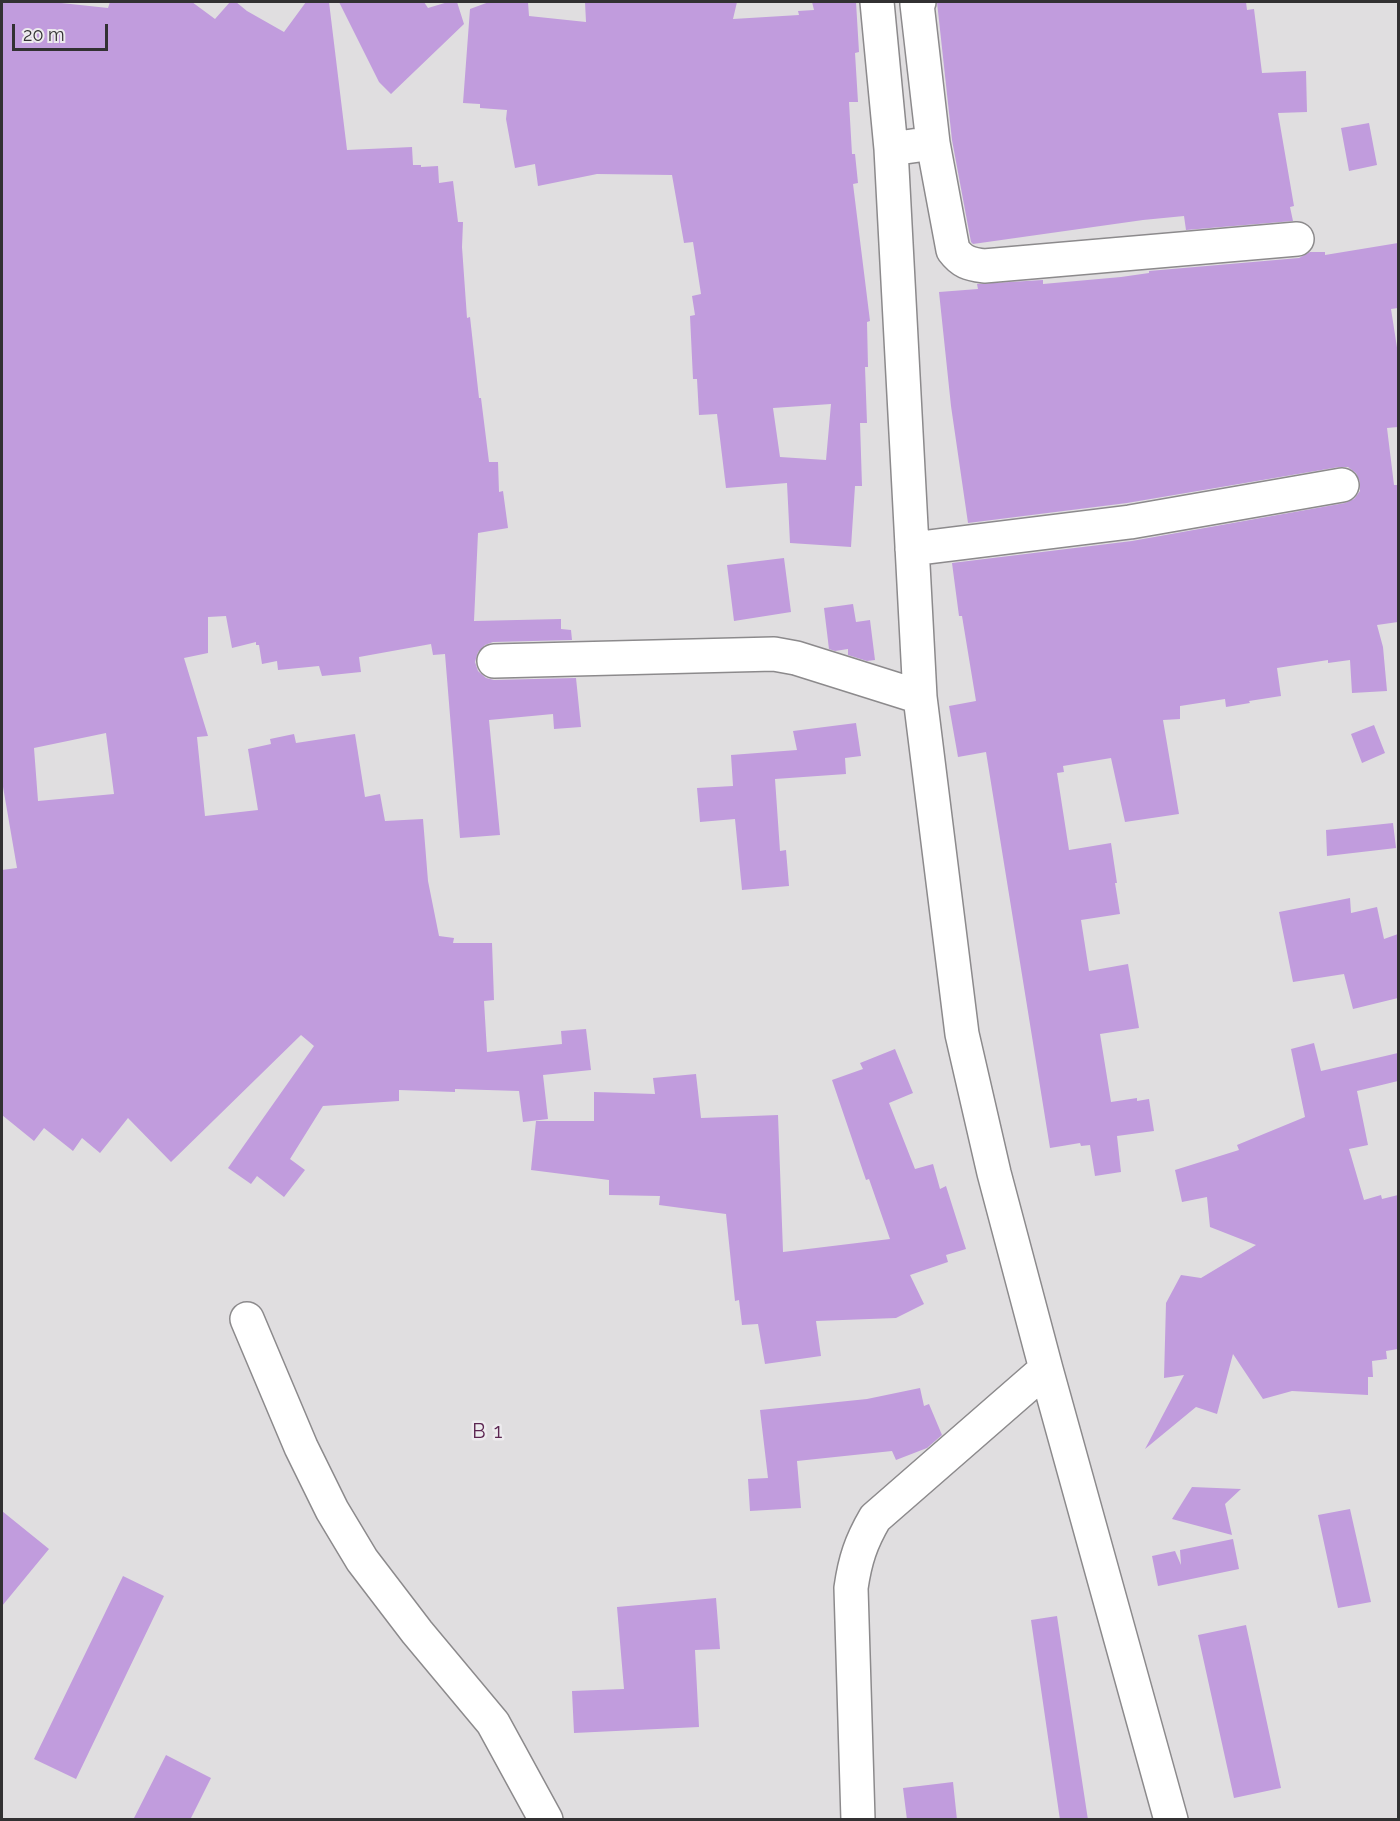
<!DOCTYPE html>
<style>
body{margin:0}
#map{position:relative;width:1400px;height:1821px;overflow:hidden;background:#e0dee0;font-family:Raleway,sans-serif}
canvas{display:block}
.frame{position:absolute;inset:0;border:3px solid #323132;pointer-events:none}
.scale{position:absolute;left:12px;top:24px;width:96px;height:27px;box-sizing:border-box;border:3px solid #323132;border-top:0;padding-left:8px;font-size:18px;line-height:21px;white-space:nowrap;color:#323132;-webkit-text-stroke:4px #edebee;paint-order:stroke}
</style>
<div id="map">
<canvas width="1400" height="1821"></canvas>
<div class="frame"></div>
<div class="scale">20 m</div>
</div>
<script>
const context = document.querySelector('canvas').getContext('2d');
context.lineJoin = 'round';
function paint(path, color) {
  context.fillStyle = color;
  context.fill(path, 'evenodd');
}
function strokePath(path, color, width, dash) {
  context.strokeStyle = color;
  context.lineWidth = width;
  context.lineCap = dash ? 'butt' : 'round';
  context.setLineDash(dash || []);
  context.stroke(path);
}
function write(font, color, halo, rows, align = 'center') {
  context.font = font + ' Raleway,sans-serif';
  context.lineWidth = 5;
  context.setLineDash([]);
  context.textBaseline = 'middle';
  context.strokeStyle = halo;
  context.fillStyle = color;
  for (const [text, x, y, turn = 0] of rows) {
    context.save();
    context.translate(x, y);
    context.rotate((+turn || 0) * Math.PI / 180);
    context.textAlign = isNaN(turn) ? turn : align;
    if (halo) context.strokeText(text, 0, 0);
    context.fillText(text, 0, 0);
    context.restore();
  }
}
paint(new Path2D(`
 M2 2H52L108 8 110 2H192L215 19 230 2H236L247 11 284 32 306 2H329L347 150 412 147 413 165H421V167L438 166 439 183 453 181 458 222H463L462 247 467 318 470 317 479 398H481L489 462H498L499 492 503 491 508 528 478 533 474 621 561 619V629L571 630 572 640 493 642 485 645 478 652 475 662 478 671 486 678 494 680 576 678 581 727 554 729 553 714 489 720 500 835 460 838 445 654 433 655 431 644 359 657 361 672 322 676 319 666 278 670 277 661 262 664 259 645H256V642L232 648 226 616 208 617V653L184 658 208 736 197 737 205 816 258 810 248 749 271 744 270 739 294 734 296 743 355 734 365 797 380 794 385 821 423 819 428 881 439 936 454 938 453 943H492L494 1000 484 1001 487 1052 562 1044 561 1031 586 1029 591 1070 543 1075 548 1119 523 1122 519 1091 455 1089V1092L399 1090V1101L323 1106 290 1159 305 1170 284 1197 257 1176 251 1184 228 1168 314 1046 301 1035 171 1162 128 1118 100 1153 82 1138 73 1151 44 1128 34 1141 2 1115V870L17 868 2 781ZM106 733 114 794 38 801 34 748Z
 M339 2H424L428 8 448 2H457L464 24 391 94 379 82Z
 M489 2H528L529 16 586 22 585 2H737L733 19 799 15 798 11 814 10 812 2H856L859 52 855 53 858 102H849L852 154H855L858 183 853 184 870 321 867 322 868 367H865L867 423H860L862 486H855L851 547 790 543 787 483 726 488 717 414 699 415 697 379H693L690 316 695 315 692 296 701 294 693 242 684 243 672 175 597 174 538 186 535 164 515 168 506 119 507 110 480 108V104L463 103 470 9ZM831 404 826 460 780 457 773 408Z
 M937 2H1246L1247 10 1254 9 1262 73 1306 71 1307 112 1278 113 1294 206 1290 207 1293 221 1186 230 1184 216 1143 220 973 244 971 242 952 140Z
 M1369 123 1377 165 1349 171 1341 128Z
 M1398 243V308L1391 309 1398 354V427L1387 428 1394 485H1398V622L1377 625 1383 647 1387 691 1352 693 1350 660 1328 663V660L1277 668 1281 696 1249 701 1250 703 1226 707 1225 699 1180 706V719L1163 720 1179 814 1125 822 1111 758 1063 766 1064 772 1057 773 1069 850 1111 843 1117 883H1115L1120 914 1081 920 1089 971 1128 964 1139 1028 1100 1034 1111 1102 1137 1098V1101L1149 1099 1154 1131 1117 1136 1121 1172 1095 1176 1090 1145 1081 1146 1080 1143 1050 1148 986 752 958 757 949 706 976 701 962 616H959L952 563 1132 541 1345 503 1354 499 1360 491V482L1356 473 1348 467H1339L1127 503 968 523 951 406 939 292 978 289 977 284 1043 280V284L1121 277 1149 273V271L1299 258 1310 252H1325V255Z
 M784 558 791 612 734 621 727 565Z
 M853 604 856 622 870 620 875 660 867 661 848 655V649L835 651 829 649 824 608Z
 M856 723 861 756 845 758 846 774 775 779 780 851 786 850 789 886 742 890 735 819 700 822 697 788 733 786 731 755 797 750 793 731Z
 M1374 725 1385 753 1362 763 1351 734Z
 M1393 823 1396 848 1327 856 1326 830Z
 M1350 898 1351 913 1377 907 1384 939 1398 934V998L1353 1009 1344 974 1293 982 1279 912Z
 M1314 1043 1321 1071 1398 1053V1081L1357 1091 1368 1145 1349 1149 1364 1200 1381 1195 1382 1199 1398 1195V1349L1386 1351 1387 1359 1372 1361 1373 1377H1368V1395L1292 1391 1263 1399 1233 1354 1217 1414 1196 1407 1145 1449 1184 1375 1164 1378 1166 1303 1181 1275 1201 1278 1256 1245 1210 1227 1207 1197 1182 1202 1175 1170 1239 1150 1237 1145 1305 1117 1291 1049Z
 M895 1049 913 1093 889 1103 915 1169 933 1164 940 1189 946 1186 966 1249 946 1255 948 1262 910 1275 924 1304 896 1318 816 1321 821 1356 765 1364 758 1324 742 1325 739 1300 735 1301 726 1214 659 1205 660 1196 609 1195V1180L531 1170 536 1121H594V1092L655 1094 653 1078 696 1074 701 1118 778 1115 783 1252 890 1239 869 1179 866 1180 832 1080 863 1069 860 1063Z
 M920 1388 924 1406 929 1404 942 1435 927 1448 896 1460 892 1451 797 1461 801 1508 750 1511 748 1479 768 1478 760 1410 867 1399Z
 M1192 1487 1241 1489 1225 1504 1232 1535 1172 1519Z
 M1350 1509 1371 1602 1338 1608 1318 1515Z
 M2 1511 49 1549 2 1606Z
 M1233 1539 1239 1569 1158 1586 1152 1556 1175 1551 1181 1565 1180 1550Z
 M123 1576 164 1596 76 1779 34 1759Z
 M716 1598 720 1649 695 1650 699 1727 574 1733 572 1691 624 1689 617 1607Z
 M1057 1616 1088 1820H1060L1031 1620Z
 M1246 1625 1281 1788 1234 1798 1198 1635Z
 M166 1755 211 1778 190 1820H133Z
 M953 1782 957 1820H907L903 1788Z`), '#c19cdd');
const minor = new Path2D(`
 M877 2 891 149 920 697 962 1034 994 1173 1046 1369 1171 1820
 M919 2 917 4 933 143
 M891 149 933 143 953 250C962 262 969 264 984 266L1297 239
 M912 549 1130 522 1342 485
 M494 661 774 654 796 658 920 697
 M247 1319 301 1447 332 1510 362 1560 417 1632 493 1723 546 1820
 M858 1820 851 1588C855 1560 861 1542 875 1518L1046 1369`);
strokePath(minor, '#8c8a8c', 36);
strokePath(minor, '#fff', 33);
context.letterSpacing = '1.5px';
write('20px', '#5b2551', '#edebee', [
 ["B 1",488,1432]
]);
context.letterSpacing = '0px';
</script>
